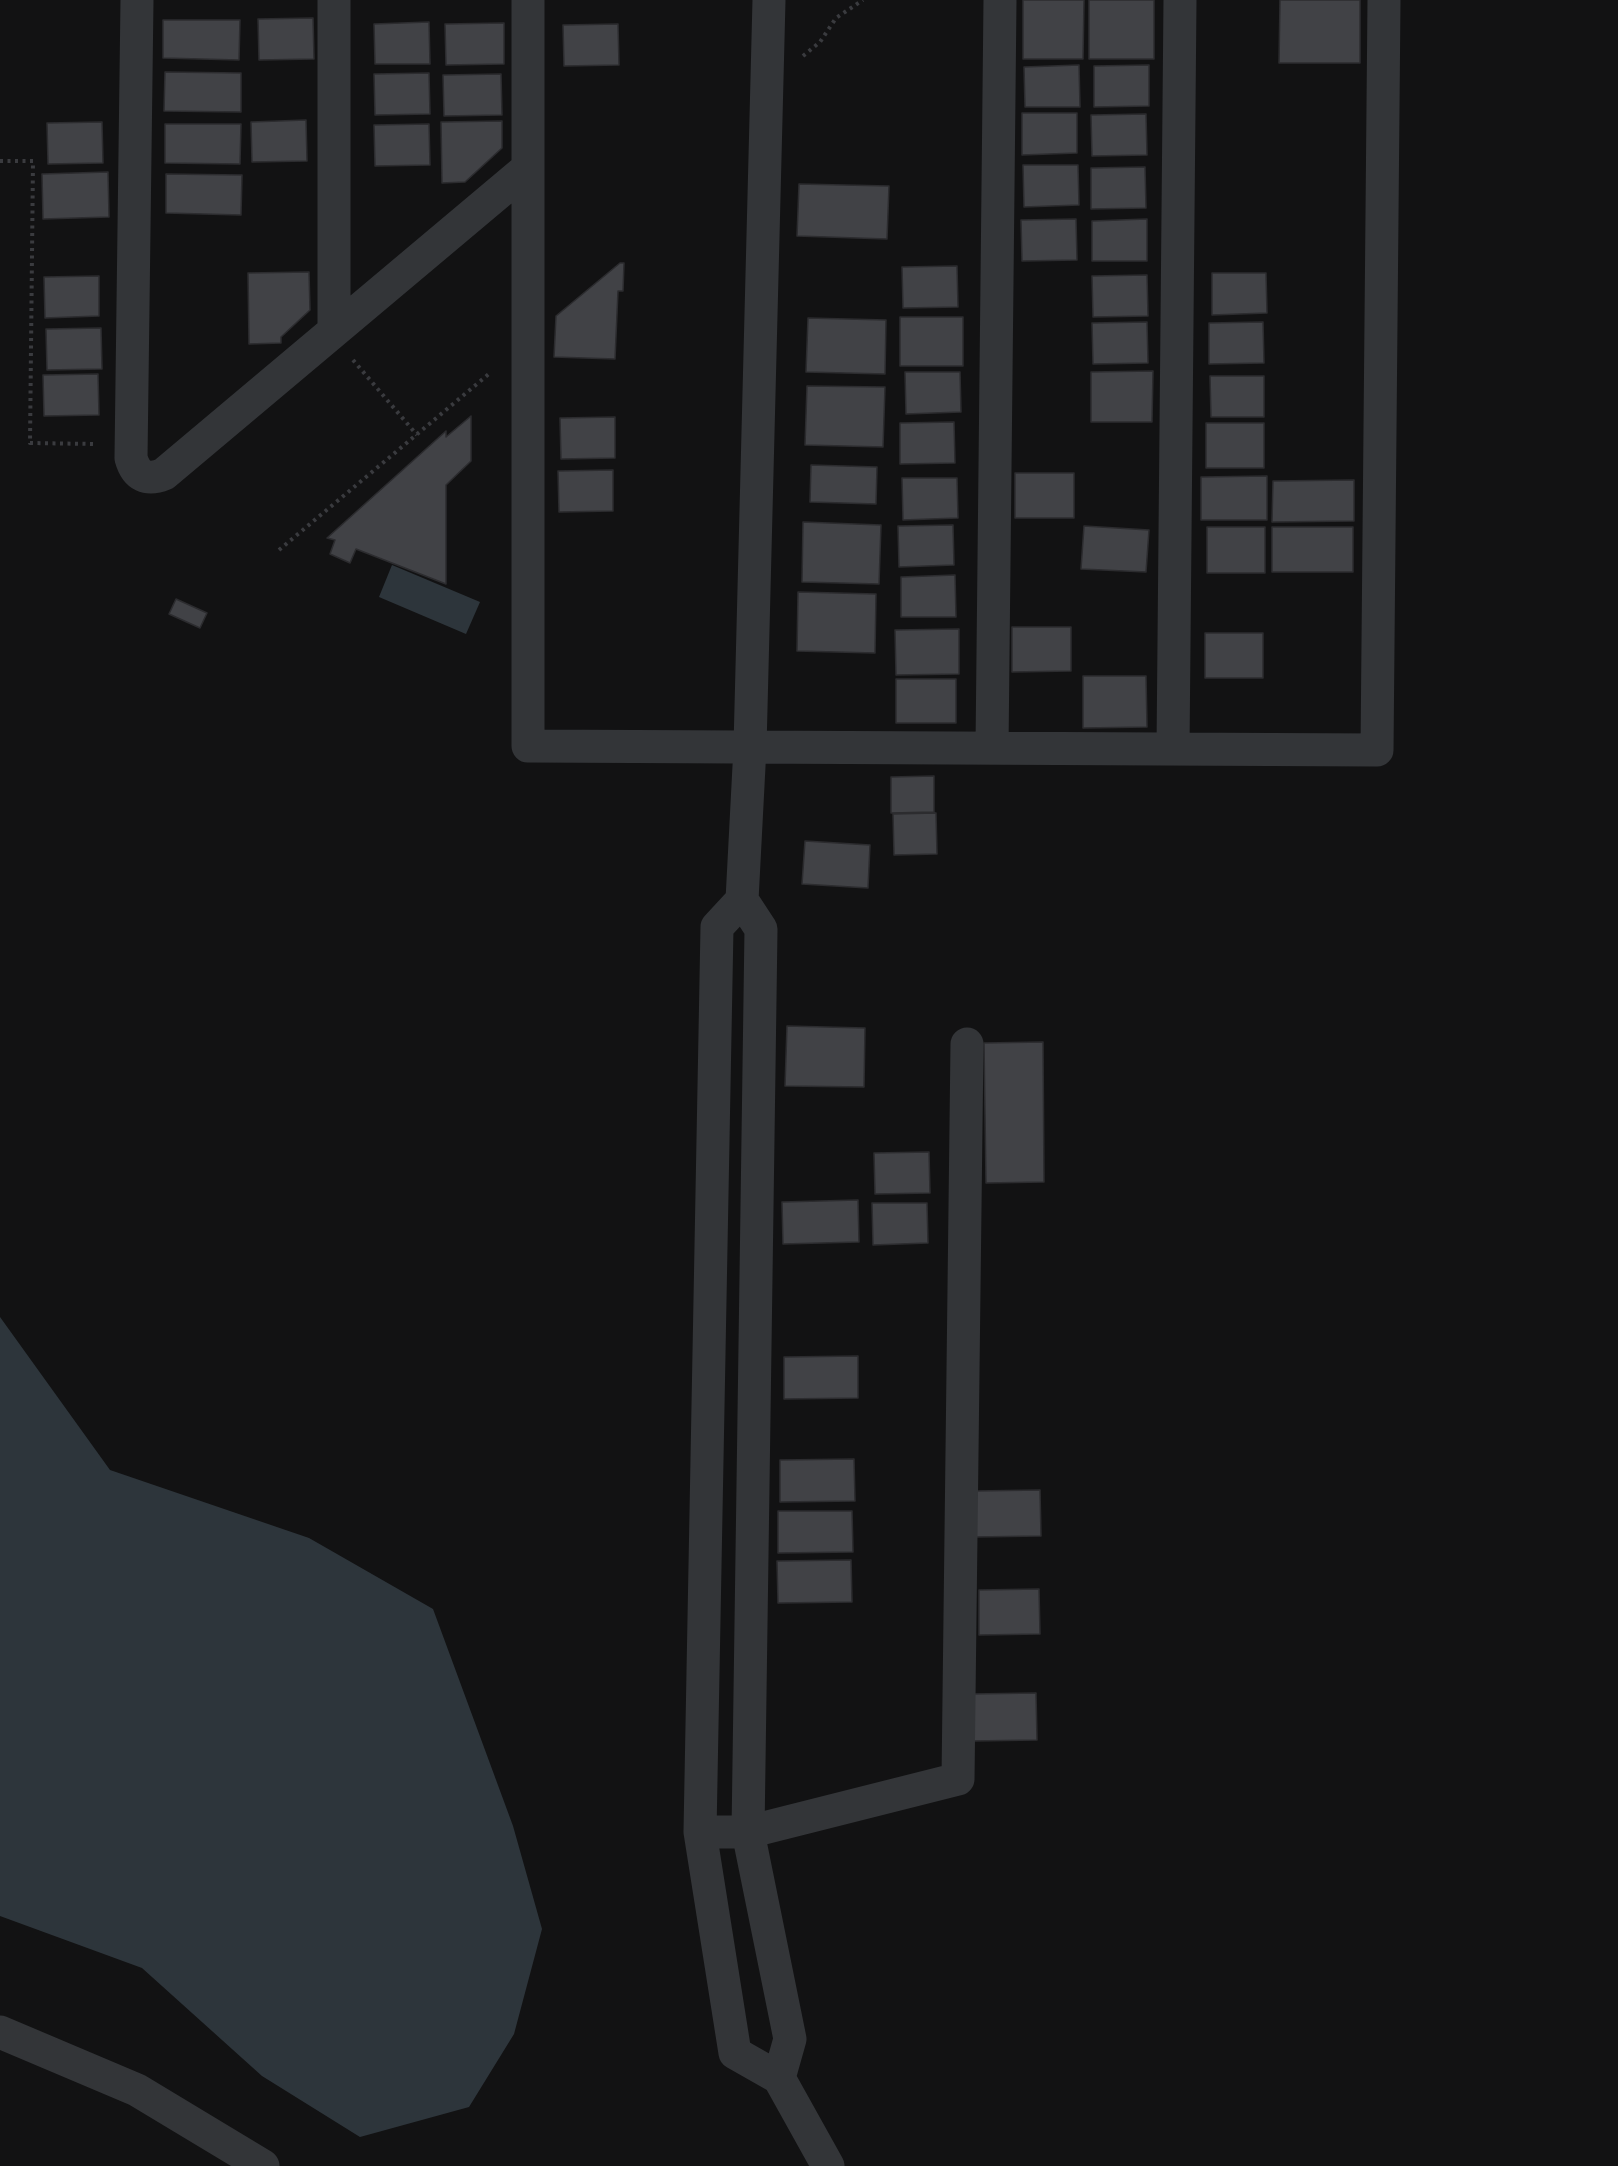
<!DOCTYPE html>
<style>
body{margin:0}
canvas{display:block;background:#121213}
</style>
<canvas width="1618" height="2166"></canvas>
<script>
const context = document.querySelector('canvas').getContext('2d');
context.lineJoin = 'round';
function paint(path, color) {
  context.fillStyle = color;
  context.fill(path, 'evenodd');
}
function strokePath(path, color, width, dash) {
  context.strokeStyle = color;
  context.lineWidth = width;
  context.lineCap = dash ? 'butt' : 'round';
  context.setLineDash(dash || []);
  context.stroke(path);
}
paint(new Path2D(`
 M392 565 480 602 466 634 379 597Z
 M0 1317 110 1470 309 1538 433 1609 513 1826 542 1929 514 2034 469 2107 360 2137 262 2076 142 1968 0 1916Z`), '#2d353b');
const building = new Path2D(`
 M1023 0H1084L1083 59H1023Z
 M1089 0H1154V59H1089Z
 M1280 0H1360V63H1279Z
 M313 18 314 59 259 60 258 19Z
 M163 20H240L239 60 163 58Z
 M429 22 430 64H375L374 24Z
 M504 23V64L446 65 445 24Z
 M618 24 619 65 564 66 563 25Z
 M1079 65 1080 107H1025L1024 67Z
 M1149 65V106L1094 107V66Z
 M165 72 241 73V112L164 111Z
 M429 73 430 114 375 115 374 74Z
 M501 74 502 115 444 116 443 75Z
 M1022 113H1077V153L1022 155Z
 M1146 114 1147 155 1092 156 1091 115Z
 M306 120 307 161 252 162 251 122Z
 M502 121V148L465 182 442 183 441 122Z
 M102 122 103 163 48 164 47 123Z
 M165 124H241L240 164 165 163Z
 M429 124 430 165 375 166 374 125Z
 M1023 165H1078L1079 205 1024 207Z
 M1145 167 1146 208 1091 209V168Z
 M108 172 109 217 43 219 42 174Z
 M166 174 242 175 241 215 166 213Z
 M799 184 889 186 887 239 797 236Z
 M1076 219 1077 260 1022 261 1021 220Z
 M1147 219V261H1092V221Z
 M620 263H624L623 291H618L615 359 554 357 556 316Z
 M957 266 958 307 903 308 902 267Z
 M309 272 310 310 281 337V343L249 344 248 273Z
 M1212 273H1266L1267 313 1212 315Z
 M1147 275 1148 316 1093 317 1092 276Z
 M99 276V316L45 318 44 277Z
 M900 317H963V366H900Z
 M808 318 886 320 885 374 806 372Z
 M1147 322 1148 363 1093 364 1092 323Z
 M1263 322 1264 363 1209 364V323Z
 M101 328 102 369 47 370 46 329Z
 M1153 371 1152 422H1091V372Z
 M905 372H960L961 412 906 414Z
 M98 374 99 415 44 416 43 375Z
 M1210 376H1264V417H1211Z
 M807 386 885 387 883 447 805 445Z
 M471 416V461L446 485V584L356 549 350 563 330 554 335 540 327 538 446 431V437Z
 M615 417V458L561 459 560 418Z
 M954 422 955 463 900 464V423Z
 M1206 423H1264V468H1206Z
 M811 465 877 467 876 504 810 502Z
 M613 470V511L559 512 558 471Z
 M1015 473H1074V518H1015Z
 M1267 476V520H1201V477Z
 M902 478H957L958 518 903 520Z
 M1354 480V521L1272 522 1273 481Z
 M803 522 881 525 879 584 802 582Z
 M953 525 954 565 899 567 898 526Z
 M1084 526 1149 530 1146 572 1081 569Z
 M1207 527H1265V573H1207Z
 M1272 527H1353V572H1272Z
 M955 575 956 617H901V577Z
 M798 592 876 594 875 653 797 651Z
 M176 599 207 613 200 628 169 614Z
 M1012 627H1071V671L1012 672Z
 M959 629V674L896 675 895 630Z
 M1205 633H1263V678H1205Z
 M1083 676H1146L1147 727 1083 728Z
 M896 679H956V723H896Z
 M934 776V812L891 813V777Z
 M936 813 937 854 894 855 893 814Z
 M805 841 870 845 868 888 802 884Z
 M787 1026 865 1028 864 1087 785 1086Z
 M1043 1042 1044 1182 986 1183 984 1043Z
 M929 1152 930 1193 875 1194 874 1153Z
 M858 1200 859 1242 783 1244 782 1202Z
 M872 1203H927L928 1243 873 1245Z
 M858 1356V1398L784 1399V1357Z
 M854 1459 855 1501 780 1502V1460Z
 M1040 1490 1041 1536 974 1537V1491Z
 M778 1511H852L853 1552 778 1553Z
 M851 1560 852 1602 778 1603 777 1561Z
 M1039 1589 1040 1634 979 1635V1590Z
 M1036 1693 1037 1740 972 1741 971 1694Z`);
paint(building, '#414246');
strokePath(building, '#2c2c2f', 1.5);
strokePath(new Path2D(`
 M803 56 820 42 836 18 863 0
 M0 161H33L30 443 94 444
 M353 360 417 435
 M279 550 490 373`), '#3a3b3f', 4, [3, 4.5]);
strokePath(new Path2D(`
 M137 0 131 458C136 476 147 481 164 474L528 168
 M528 0V746L1377 750 1384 0
 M769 0 750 747 742 900 761 929 748 1832 790 2039 779 2078 828 2166
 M334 331V0
 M992 748 1000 0
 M1173 749 1180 0
 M742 900 717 927 700 1832 735 2053 779 2078
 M700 1832H748L958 1779 967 1044
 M0 2032 137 2090 263 2166`), '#333538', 33);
</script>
